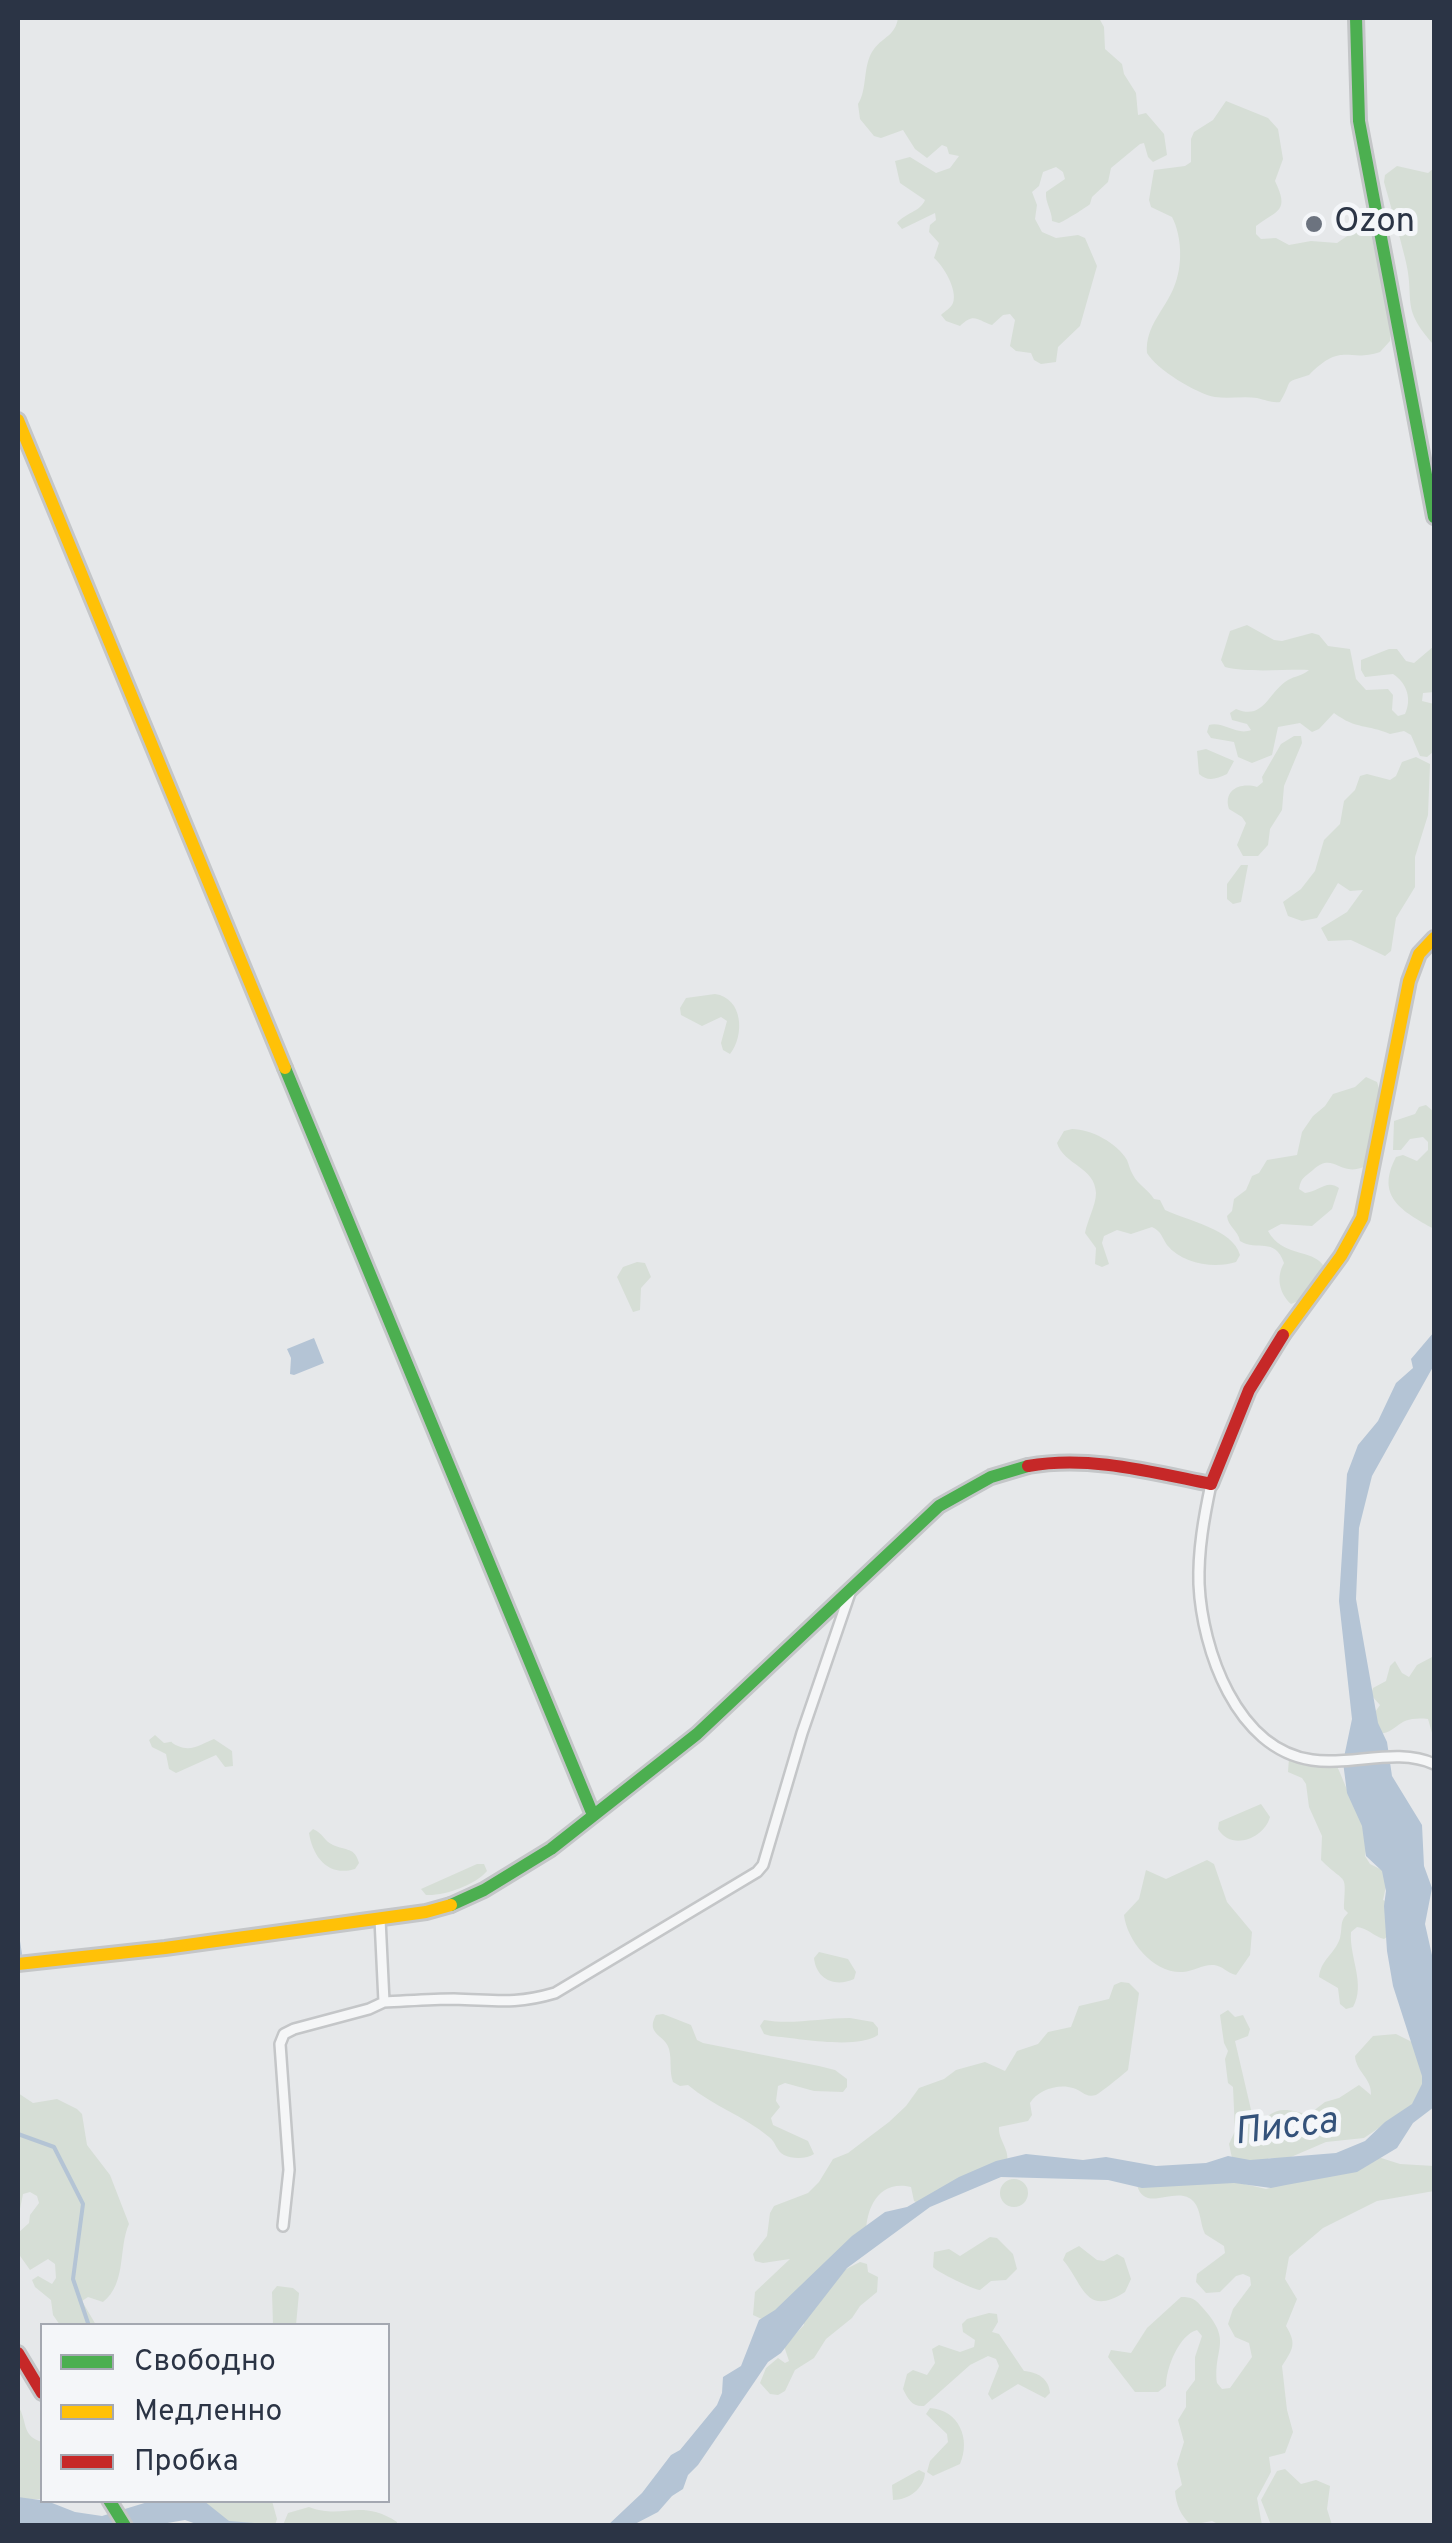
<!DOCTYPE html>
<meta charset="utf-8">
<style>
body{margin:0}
#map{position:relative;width:1452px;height:2543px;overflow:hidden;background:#e6e8ea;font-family:Overpass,sans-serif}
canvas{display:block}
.frame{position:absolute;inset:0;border:20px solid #2b3445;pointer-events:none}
.legend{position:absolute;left:40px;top:2323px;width:350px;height:180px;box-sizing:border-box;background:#f4f6f9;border:2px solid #a4a8b1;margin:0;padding:12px 18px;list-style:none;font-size:30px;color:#2b3445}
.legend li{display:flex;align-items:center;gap:20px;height:50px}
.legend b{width:50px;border:2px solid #a4a8b1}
</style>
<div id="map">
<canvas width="1452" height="2543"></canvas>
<div class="frame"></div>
<ul class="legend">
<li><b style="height:12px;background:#4caf50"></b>Свободно</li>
<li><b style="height:12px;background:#ffc107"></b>Медленно</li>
<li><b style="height:12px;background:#c62828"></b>Пробка</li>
</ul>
</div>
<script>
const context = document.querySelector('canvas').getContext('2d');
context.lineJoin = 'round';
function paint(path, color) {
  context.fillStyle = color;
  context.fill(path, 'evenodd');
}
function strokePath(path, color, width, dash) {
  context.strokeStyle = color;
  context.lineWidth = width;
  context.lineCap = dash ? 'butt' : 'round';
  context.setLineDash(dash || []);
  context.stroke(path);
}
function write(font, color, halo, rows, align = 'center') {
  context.font = font + ' Overpass,sans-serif';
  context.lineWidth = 10;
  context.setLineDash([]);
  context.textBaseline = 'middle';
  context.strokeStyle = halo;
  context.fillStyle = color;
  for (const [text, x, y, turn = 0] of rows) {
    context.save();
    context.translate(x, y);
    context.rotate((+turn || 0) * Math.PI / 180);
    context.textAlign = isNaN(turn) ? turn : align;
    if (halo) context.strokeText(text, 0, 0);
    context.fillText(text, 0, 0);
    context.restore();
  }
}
paint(new Path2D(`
 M898 18H1099L1104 27 1105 49 1122 64 1124 74 1136 93 1138 115 1146 113 1164 134 1167 155 1153 162 1148 157 1144 143 1140 144 1111 168 1108 182 1092 197 1090 204C1087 207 1063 222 1059 223L1052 221C1052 210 1045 203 1046 192L1065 179 1063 172 1056 167 1043 172 1039 186 1032 192 1037 205 1035 219 1042 232 1056 238 1078 235 1085 238 1097 266 1080 326 1058 347 1056 362 1041 364 1034 360 1031 353 1016 351 1010 346 1015 320 1010 314 1003 315 992 325C977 320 974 312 960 326L946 321 941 315C945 311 951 308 953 303 958 290 943 265 934 258L939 243 929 232 930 225 936 220 935 213 902 229 897 223C905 213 920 212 925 200L900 183 895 161 910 157 936 173 950 168 959 156 949 154 947 147 942 145 927 158 915 149 903 130 881 138 874 136 860 119 858 104C868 89 862 65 874 49 884 36 895 36 898 18Z
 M1226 101 1268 118 1278 129 1283 159 1275 181C1290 212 1277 210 1256 226V234L1261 239 1276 238 1289 245 1311 241 1337 243 1356 230 1370 229 1391 325 1390 341 1380 352C1347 363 1343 341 1309 375 1281 384 1295 377 1280 402 1271 403 1266 400 1257 398 1243 396 1229 399 1215 397 1197 394 1156 369 1147 353 1145 326 1165 310 1174 287 1183 266 1182 236 1172 217L1151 207 1149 200 1154 170 1185 166 1191 162V139L1194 132 1213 120Z
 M1397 166 1428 173 1434 168V345C1399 306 1416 301 1405 258 1399 233 1391 208 1384 182L1385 175Z
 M1247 625 1274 640 1282 641 1312 633 1319 635 1328 646 1350 649 1356 679 1366 690 1388 689 1393 695 1392 710 1398 716 1405 714C1412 699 1407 683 1393 674L1365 677 1361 670V660L1389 649H1397L1406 661 1414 663 1434 646V692L1423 693 1422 701 1434 704 1433 752 1427 757 1420 756 1411 735 1404 731 1390 734C1367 724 1357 730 1334 713L1319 729 1312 732 1300 723 1278 727 1272 755 1252 763 1238 757 1234 742 1211 738 1207 732 1209 725C1223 721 1237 736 1251 730L1247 724 1232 720 1230 713 1236 709C1264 721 1268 692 1288 680 1295 676 1302 676 1309 670 1285 669 1249 673 1225 667L1221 660 1230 631Z
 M1294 736H1301L1302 743 1284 786 1282 810 1270 829 1268 845 1258 856H1243L1237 845 1246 823 1242 817 1229 809C1223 790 1240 782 1257 787L1263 782 1262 777 1281 744Z
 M1206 749 1234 761 1227 774C1216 779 1208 782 1199 774L1197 751Z
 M1416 757 1430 764 1428 815 1415 857V887L1396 918 1391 951 1385 956 1351 940 1328 941 1321 928 1347 912 1363 890 1350 891 1338 883 1317 918 1302 921 1288 916 1283 902 1301 889 1315 871 1324 840 1340 824 1344 801 1355 790 1360 776 1367 774 1390 780 1396 776 1402 762Z
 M1241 865H1248L1241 902 1233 904 1227 899V884Z
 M715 994C743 998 745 1035 730 1054L723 1050 721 1043 727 1021 721 1017 702 1026 681 1015 680 1008 686 998Z
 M1366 1077 1377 1082C1386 1105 1374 1145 1364 1167 1338 1177 1334 1151 1313 1170 1305 1177 1301 1177 1299 1189L1305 1193C1319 1192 1326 1179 1339 1188L1332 1209 1312 1226 1281 1224 1268 1231C1282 1257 1312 1249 1323 1265 1322 1281 1306 1299 1291 1304 1279 1293 1276 1277 1284 1263 1275 1236 1257 1252 1240 1241 1238 1230 1228 1227 1227 1216L1232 1211 1234 1199 1246 1190 1252 1176 1259 1173 1267 1160 1297 1155 1302 1132 1313 1116 1325 1106 1333 1094 1355 1087Z
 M1426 1105 1434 1112V1229C1402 1211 1375 1197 1396 1157L1403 1155 1417 1161 1428 1150V1142L1423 1137 1410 1139 1401 1150H1393L1394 1121 1415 1114 1419 1107Z
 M1072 1129C1091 1129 1117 1143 1127 1160 1129 1165 1130 1170 1133 1175 1138 1185 1148 1189 1154 1199L1160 1200 1165 1210C1188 1221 1233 1229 1240 1255L1236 1262C1215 1269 1182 1264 1167 1245 1161 1236 1162 1232 1152 1227L1131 1234 1117 1230 1104 1236 1102 1243 1109 1264 1102 1267 1095 1264 1096 1248 1085 1233C1087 1221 1096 1205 1096 1193 1095 1167 1064 1165 1057 1143L1064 1131Z
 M637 1262 645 1263 651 1277 641 1288 640 1310 633 1312 617 1277 623 1267Z
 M1434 1656V1740L1428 1719C1395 1716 1401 1731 1380 1734L1373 1715 1380 1705 1371 1695 1373 1688 1386 1681 1390 1666 1395 1661 1402 1673 1409 1677 1417 1665Z
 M155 1735 164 1743C178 1741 166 1741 178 1746 192 1752 201 1744 214 1739L232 1751 233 1766 225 1767 216 1755 176 1773 169 1769 166 1754 152 1747 149 1740Z
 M1302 1752C1340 1758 1334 1761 1348 1791 1355 1803 1364 1814 1371 1826L1365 1856 1370 1864 1384 1871 1386 1886 1383 1900 1390 1903V1935L1384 1939C1373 1936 1368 1928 1357 1927L1351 1932C1349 1957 1366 1984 1353 2007L1346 2009 1340 2004 1338 1988 1319 1977C1321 1959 1335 1954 1340 1938 1343 1926 1339 1922 1348 1913L1344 1909C1346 1870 1347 1886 1321 1860L1322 1836 1309 1807 1306 1784 1302 1778 1288 1772 1289 1758Z
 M1261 1804 1270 1817C1264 1839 1231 1851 1218 1829L1219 1822Z
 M313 1829C323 1833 324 1841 333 1845 346 1851 355 1847 359 1863L355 1869C329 1877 313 1858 309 1833Z
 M1207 1860 1214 1864 1227 1902 1252 1932 1250 1955 1236 1975C1227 1973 1223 1966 1214 1965 1203 1964 1194 1971 1183 1972 1154 1974 1127 1941 1124 1915L1139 1899 1146 1870 1166 1879Z
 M477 1864H484L487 1871C475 1885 445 1896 426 1895L421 1889Z
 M819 1952 848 1959 856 1972 854 1979C835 1988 816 1979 814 1958Z
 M1121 1982 1129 1983 1139 1993 1128 2070C1125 2073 1099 2094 1096 2095 1085 2098 1083 2091 1073 2088 1059 2083 1037 2090 1030 2103L1032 2115 1028 2121 999 2127C998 2140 1010 2149 1007 2163L921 2205 914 2201 911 2187C877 2179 865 2211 866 2238L766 2321 753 2315 755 2292 790 2259 763 2263 755 2261 753 2254 767 2236 770 2213 774 2206 808 2193 819 2182 833 2159 848 2153 889 2122 906 2106 919 2088 944 2079 956 2070 985 2062 1005 2071 1017 2051 1038 2044 1048 2032 1071 2027 1079 2006 1109 1999 1114 1985Z
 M1228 2010 1235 2017 1243 2015 1250 2029 1248 2036 1235 2041 1252 2114 1251 2133C1272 2110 1277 2105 1308 2115L1325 2102 1339 2098 1359 2085 1371 2095C1372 2078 1356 2072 1355 2056L1373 2036 1396 2034 1416 2044 1426 2079 1413 2105 1364 2138 1326 2142 1284 2160 1269 2158 1258 2169 1232 2158 1229 2144 1235 2131 1233 2087 1228 2083 1225 2059 1228 2051 1224 2043 1220 2015Z
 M663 2014 691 2025 697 2040 703 2043 819 2066 835 2070 847 2079V2087L843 2092 814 2091 785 2083 778 2086 776 2101 780 2107 771 2118 773 2125 808 2141 814 2154C807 2159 792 2159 784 2155 776 2151 776 2142 769 2137 744 2116 713 2106 688 2085L680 2086 673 2082C669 2071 672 2060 669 2049 665 2034 645 2035 656 2015Z
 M850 2018 873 2022 878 2028V2035C856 2050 798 2038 771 2036L764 2034 760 2026 764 2020C792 2025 821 2018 850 2018Z
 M18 2093 33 2103 57 2099 77 2109 82 2114 87 2145 110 2175 129 2224C118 2248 127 2283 103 2302L88 2297 82 2301 96 2325H60L53 2315 51 2300 35 2287 32 2280 38 2276 52 2284 56 2278 55 2264 48 2259 30 2270 18 2253V2233L29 2223 30 2215 39 2203 37 2196 30 2192 23 2194 18 2219Z
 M1378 2157 1400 2164 1434 2166V2191L1377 2201 1323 2228 1289 2257 1285 2279 1297 2299 1286 2326C1297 2344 1293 2349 1282 2366L1287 2410 1293 2432 1285 2453 1269 2457 1271 2472 1257 2498 1262 2525H1220L1212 2521 1191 2525C1181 2516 1176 2505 1175 2491L1182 2485 1177 2464 1184 2442 1178 2420 1186 2407V2392L1195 2380V2357L1202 2336 1197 2330C1179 2335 1166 2368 1166 2386L1158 2392H1135L1108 2357 1111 2350 1131 2353 1147 2328 1181 2297C1192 2297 1195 2299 1202 2307 1234 2342 1213 2347 1217 2383L1222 2389 1230 2388 1252 2357 1249 2343 1235 2337 1228 2324 1233 2309 1251 2285 1250 2277 1243 2274 1236 2276 1220 2292 1206 2293 1196 2282 1197 2274 1225 2253 1224 2246 1205 2234C1200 2224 1201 2210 1194 2202 1177 2183 1145 2215 1137 2185L1236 2182 1266 2189Z
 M1000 2193a14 14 0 1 1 28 0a14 14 0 1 1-28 0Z
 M990 2237 997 2238 1013 2254 1017 2269 1006 2280 991 2281 980 2290C972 2289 937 2272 933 2267L934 2252 949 2249 960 2256Z
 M1079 2246 1097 2260 1104 2261 1117 2254 1124 2258 1131 2279 1125 2292C1085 2318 1083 2283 1063 2260L1066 2253Z
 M860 2262 867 2264 868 2272 878 2277 877 2292 860 2306 852 2318 826 2339 814 2358 795 2370 785 2391 778 2395 770 2394 760 2383 766 2368 778 2358 785 2363 789 2361 784 2346 804 2325 802 2317 840 2272Z
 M277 2286 293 2288 299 2293 296 2325H273L272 2292Z
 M989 2313 997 2314 998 2322 992 2332 999 2334 1024 2371C1038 2372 1049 2379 1050 2393L1045 2398 1018 2384 992 2400 988 2394 999 2366 996 2359 988 2356 970 2365 924 2406C912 2407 908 2399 903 2389L907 2374 913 2370 927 2375 935 2363 932 2349 939 2345 960 2352 974 2347 975 2340 963 2332 962 2324 967 2319Z
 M18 2406C28 2421 21 2436 42 2442V2499H18Z
 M930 2408C959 2410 971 2439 960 2464L933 2476 927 2472 930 2461 948 2442 947 2434 926 2414Z
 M1285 2469 1301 2484 1316 2480 1330 2486 1327 2509 1332 2525H1271L1261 2500 1277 2471Z
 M919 2470 925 2473C924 2489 908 2500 893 2500L892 2485Z
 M154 2500 272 2501 277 2519 275 2525H218Z
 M309 2507C343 2520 360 2498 397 2522V2525H283L288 2513Z`), '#d6ded6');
paint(new Path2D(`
 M1434 1332V1365L1372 1476 1359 1528 1356 1599 1378 1723 1387 1742 1392 1776 1422 1825 1424 1866 1432 1888 1425 1924 1434 1964V2107L1413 2123 1397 2148 1357 2172 1286 2185 1271 2188 1234 2183 1142 2188 1108 2180 1001 2177 930 2207 847 2268 781 2353 768 2362 698 2465 688 2475 683 2489 672 2496 658 2512 633 2525 607 2526 642 2493 671 2455 680 2450 717 2405 722 2393 723 2377 741 2366 759 2320 775 2310 852 2236 885 2212 907 2207 959 2177 996 2161 1026 2154 1083 2160 1106 2157 1156 2166 1206 2163 1228 2156 1250 2160 1336 2153 1365 2141 1385 2122 1412 2104 1422 2084V2076L1393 1986 1387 1951 1384 1906 1386 1891 1382 1871 1366 1856 1362 1826 1347 1793 1343 1762 1352 1719 1339 1601 1347 1474 1358 1445 1378 1421 1396 1383 1413 1368 1411 1359Z
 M314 1338 324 1363 294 1375 290 1374 291 1358 287 1349Z
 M18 2497 47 2501 75 2512 102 2516 151 2501H204L229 2521 280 2525H199L185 2520 150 2526 18 2525Z`), '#b4c4d5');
strokePath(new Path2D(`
 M18 1941 20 1954
 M18 2134 54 2147 83 2204 73 2279 89 2326`), '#b4c4d5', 4);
const street = new Path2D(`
 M1211 1484C1204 1517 1198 1550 1199 1584 1202 1649 1236 1749 1312 1760 1351 1766 1398 1747 1434 1764
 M384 2002C407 2001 431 1999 454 1999 495 2000 514 2005 555 1993L757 1872 763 1865 802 1733 851 1590
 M283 2226 289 2170 280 2044 284 2034 294 2029 369 2009 384 2002 380 1919`);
const fast = new Path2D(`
 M1356 18 1359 121 1434 517
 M285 1068 593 1815
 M451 1905 484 1890 551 1849 697 1734 939 1506 991 1477 1028 1466
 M109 2500 125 2526`);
const slow = new Path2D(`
 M18 420 285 1068
 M1283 1335 1341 1256 1362 1218 1409 981 1419 954 1434 938
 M18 1964 165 1948 426 1912 451 1905`);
const jam = new Path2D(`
 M1028 1466C1089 1455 1151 1472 1211 1484L1249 1390 1283 1335
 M18 2353 42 2393`);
strokePath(street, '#c4c6c8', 14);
strokePath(fast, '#c4c6c8', 18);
strokePath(slow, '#c4c6c8', 18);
strokePath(jam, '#c4c6c8', 18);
strokePath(street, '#f5f6f7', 9);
strokePath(fast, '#4caf50', 12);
strokePath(slow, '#ffc107', 12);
strokePath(jam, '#c62828', 12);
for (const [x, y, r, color] of [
 [1314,224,10,"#6c737f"]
]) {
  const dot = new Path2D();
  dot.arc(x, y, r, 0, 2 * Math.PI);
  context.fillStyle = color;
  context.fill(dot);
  strokePath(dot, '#f4f6f9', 4);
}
write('35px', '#2b3445', '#f4f6f9', [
 ["Ozon",1334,224]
], 'left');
write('italic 38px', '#34527a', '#f4f6f9', [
 ["Писса",1286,2130,-7]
]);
</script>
